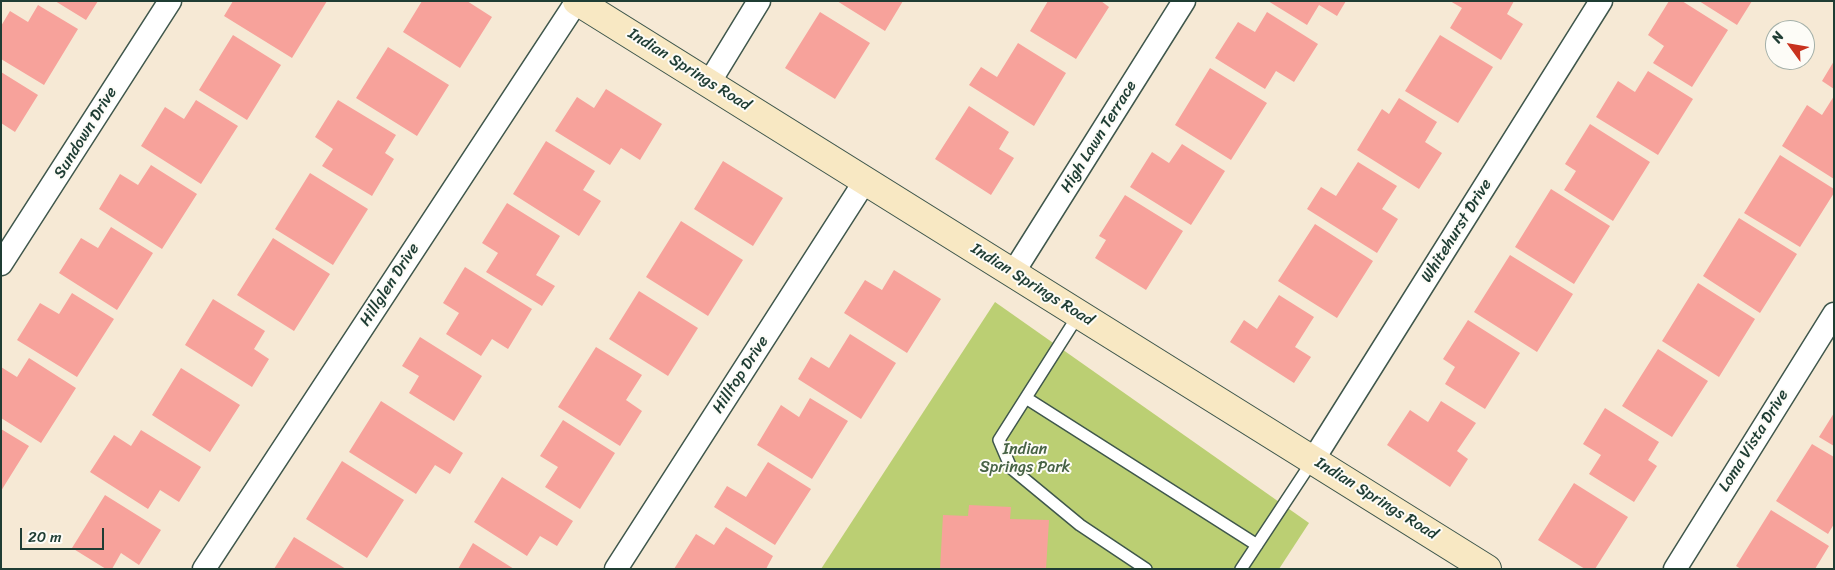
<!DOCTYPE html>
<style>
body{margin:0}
#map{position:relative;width:1835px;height:570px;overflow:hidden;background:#f6e9d5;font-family:Sriracha,sans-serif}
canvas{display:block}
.frame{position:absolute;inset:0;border:2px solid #1f3d34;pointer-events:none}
.north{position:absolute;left:1765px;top:20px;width:50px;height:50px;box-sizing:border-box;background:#fdfcf7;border:1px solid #a4b0a9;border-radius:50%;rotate:302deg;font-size:14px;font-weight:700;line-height:20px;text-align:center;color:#1f3d34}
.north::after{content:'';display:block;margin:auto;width:18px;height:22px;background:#c8321e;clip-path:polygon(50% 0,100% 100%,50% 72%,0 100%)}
.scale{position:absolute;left:20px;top:528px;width:84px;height:22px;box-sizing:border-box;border:2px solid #1f3d34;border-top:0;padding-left:6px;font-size:15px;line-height:18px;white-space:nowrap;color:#1f3d34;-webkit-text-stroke:4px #fdfcf7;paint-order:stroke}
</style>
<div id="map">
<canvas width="1835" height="570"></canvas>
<div class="frame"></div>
<div class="north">N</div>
<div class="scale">20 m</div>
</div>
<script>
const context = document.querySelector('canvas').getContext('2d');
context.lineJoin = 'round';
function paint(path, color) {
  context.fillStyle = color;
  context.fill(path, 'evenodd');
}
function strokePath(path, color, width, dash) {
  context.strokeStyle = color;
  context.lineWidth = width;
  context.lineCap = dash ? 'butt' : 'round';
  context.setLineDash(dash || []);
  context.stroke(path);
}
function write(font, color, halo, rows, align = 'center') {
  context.font = font + ' Sriracha,sans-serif';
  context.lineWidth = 4;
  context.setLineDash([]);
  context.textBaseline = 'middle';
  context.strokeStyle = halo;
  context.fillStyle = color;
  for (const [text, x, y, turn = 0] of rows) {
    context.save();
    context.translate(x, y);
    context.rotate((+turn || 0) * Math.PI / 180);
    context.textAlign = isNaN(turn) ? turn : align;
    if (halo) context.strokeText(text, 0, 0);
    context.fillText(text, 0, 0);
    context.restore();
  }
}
paint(new Path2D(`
 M995 302 1309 523 1279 569H821Z`), '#bbcf73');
paint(new Path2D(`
 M55 1H98L86 20Z
 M233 1H327L292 58 224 16Z
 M422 1H467L492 17 460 68 403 32Z
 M837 1H903L885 31Z
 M1048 1H1101L1109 7 1076 59 1030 31Z
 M1268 1H1346L1337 16 1319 5 1307 25Z
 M1450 1H1514L1507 14 1523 24 1501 60 1450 28 1462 8Z
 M1669 1H1682L1728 30 1692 87 1653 63 1664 46 1648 35Z
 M1699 1H1752L1737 25Z
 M38 5 78 29 44 85 1 59V26L10 11 28 22Z
 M820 12 870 43 835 99 785 68Z
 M1267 12 1318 44 1294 82 1276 71 1265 89 1215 58 1238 22 1255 32Z
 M233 35 281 65 247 120 199 90Z
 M1440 35 1493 67 1458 123 1405 91Z
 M1018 43 1066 73 1034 126 969 85 981 67 997 77Z
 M388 47 449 85 417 136 356 98Z
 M1834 61V89L1822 81Z
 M1210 68 1267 103 1231 160 1175 125Z
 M1648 71 1693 99 1658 155 1596 117 1618 81 1635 92Z
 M1 72 38 95 15 132 1 123Z
 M606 89 662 124 640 160 621 148 610 165 555 131 577 97 594 108Z
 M1834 96V179L1782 146 1807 105 1822 115Z
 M1399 98 1437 122 1425 142 1442 153 1419 189 1357 150 1382 109 1389 114Z
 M196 100 238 126 201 184 141 146 165 107 184 119Z
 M338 100 396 135 385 153 394 159 372 196 322 166 333 149 315 137Z
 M969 106 1009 132 999 149 1014 158 991 195 935 159Z
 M1590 124 1650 162 1613 221 1564 190 1576 171 1565 164Z
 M546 141 595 171 583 190 601 201 579 236 513 194Z
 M1182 144 1225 171 1191 225 1130 187 1152 152 1169 163Z
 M1780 155 1834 189V193L1800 247 1744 213Z
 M723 161 783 198 753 246 694 209Z
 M1358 162 1397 186 1382 209 1398 219 1377 253 1307 209 1321 187 1336 196Z
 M151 165 197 194 162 249 99 209 120 174 138 185Z
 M310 173 368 209 333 265 275 229Z
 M1551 189 1610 226 1574 284 1515 247Z
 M1125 195 1183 231 1146 290 1095 258 1106 240 1099 236Z
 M507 203 560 236 536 275 555 286 542 306 486 272 498 253 482 243Z
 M1739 218 1797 254 1760 313 1703 276Z
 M681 221 743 260 708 316 646 277Z
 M1315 224 1373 261 1337 318 1278 281Z
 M111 227 153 253 117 310 59 273 81 238 98 248Z
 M273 238 330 274 294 331 237 295Z
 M1510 255 1573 294 1537 352 1474 312Z
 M465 267 532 309 508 349 492 339 481 356 446 334 459 313 443 303Z
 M894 270 941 299 907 353 844 313 865 280 882 290Z
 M1698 283 1755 319 1719 377 1662 341Z
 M639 291 698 328 668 376 609 339Z
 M72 293 114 319 77 377 17 340 40 303 59 314Z
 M1279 295 1314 317 1295 347 1311 357 1294 383 1230 342 1244 320 1257 329Z
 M213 299 265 331 254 349 269 359 252 387 185 345Z
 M1468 320 1520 353 1485 409 1445 384 1455 367 1443 359Z
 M850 334 896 363 861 419 798 379 811 357 829 368Z
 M420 337 482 376 454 421 409 393 419 376 402 366Z
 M596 347 642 375 626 400 642 411 620 446 558 407Z
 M1658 349 1708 381 1672 437 1622 406Z
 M29 358 76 388 41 443 1 418V367L17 377Z
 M181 368 240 405 210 452 152 415Z
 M810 398 848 421 812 479 757 445 781 405 799 417Z
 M381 401 463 453 450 474 435 465 416 494 349 452Z
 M1441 401 1476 423 1457 451 1468 459 1450 487 1387 445 1410 410 1428 422Z
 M1605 408 1659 442 1648 460 1657 466 1634 502 1589 474 1601 455 1583 444Z
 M1834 413V446L1819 437Z
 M563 420 615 453 580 509 545 487 558 467 540 456Z
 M1 429 29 446 1 491Z
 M141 430 201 467 179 502 160 490 148 509 90 472 114 435 131 446Z
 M1812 444 1834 457V524L1828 534 1776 501Z
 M342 461 404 500 367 558 306 519Z
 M768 462 811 489 775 545 714 507 727 486 746 497Z
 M502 477 573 521 557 546 540 536 527 556 474 522Z
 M1574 483 1628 517 1595 569H1585L1538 540Z
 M105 495 161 530 139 565 121 553 112 569H106L72 548Z
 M969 505 1011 507 1010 519 1049 520 1046 569H940L943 515 968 516Z
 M1771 510 1829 546 1815 569H1741L1736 566Z
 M726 527 773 556 766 569H674L696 534 714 545Z
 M294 537 346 569H274Z
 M473 543 514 569H458Z`), '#f7a29b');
const lane = new Path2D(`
 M1079 314 999 440 1011 468 1080 525 1146 569
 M1026 398 1257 545
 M1241 569 1313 460`);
const street = new Path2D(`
 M709 83 759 1
 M1 264 170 1
 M1013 273 1184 1
 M1313 460 1601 1
 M204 569 577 1
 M616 569 865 181
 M1675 569 1834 314`);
const secondary = new Path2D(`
 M577 1 1487 569`);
strokePath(lane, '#3f574c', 14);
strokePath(street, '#3f574c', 25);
strokePath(secondary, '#3f574c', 30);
strokePath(lane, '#fff', 11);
strokePath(street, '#fff', 22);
strokePath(secondary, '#f8e8c3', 28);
write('16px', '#1f3d34', '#fdfcf7', [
 ["Indian Springs Road",689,70,32],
 ["Sundown Drive",86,133,-58],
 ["High Lawn Terrace",1099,137,-58],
 ["Whitehurst Drive",1457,231,-58],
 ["Hillglen Drive",390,285,-57],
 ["Indian Springs Road",1032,285,32],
 ["Hilltop Drive",741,375,-57],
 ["Loma Vista Drive",1754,441,-58],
 ["Indian Springs Road",1376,499,32]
]);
write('16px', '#466244', '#fdfcf7', [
 ["Indian",1025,450],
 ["Springs Park",1025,468]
]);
</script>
